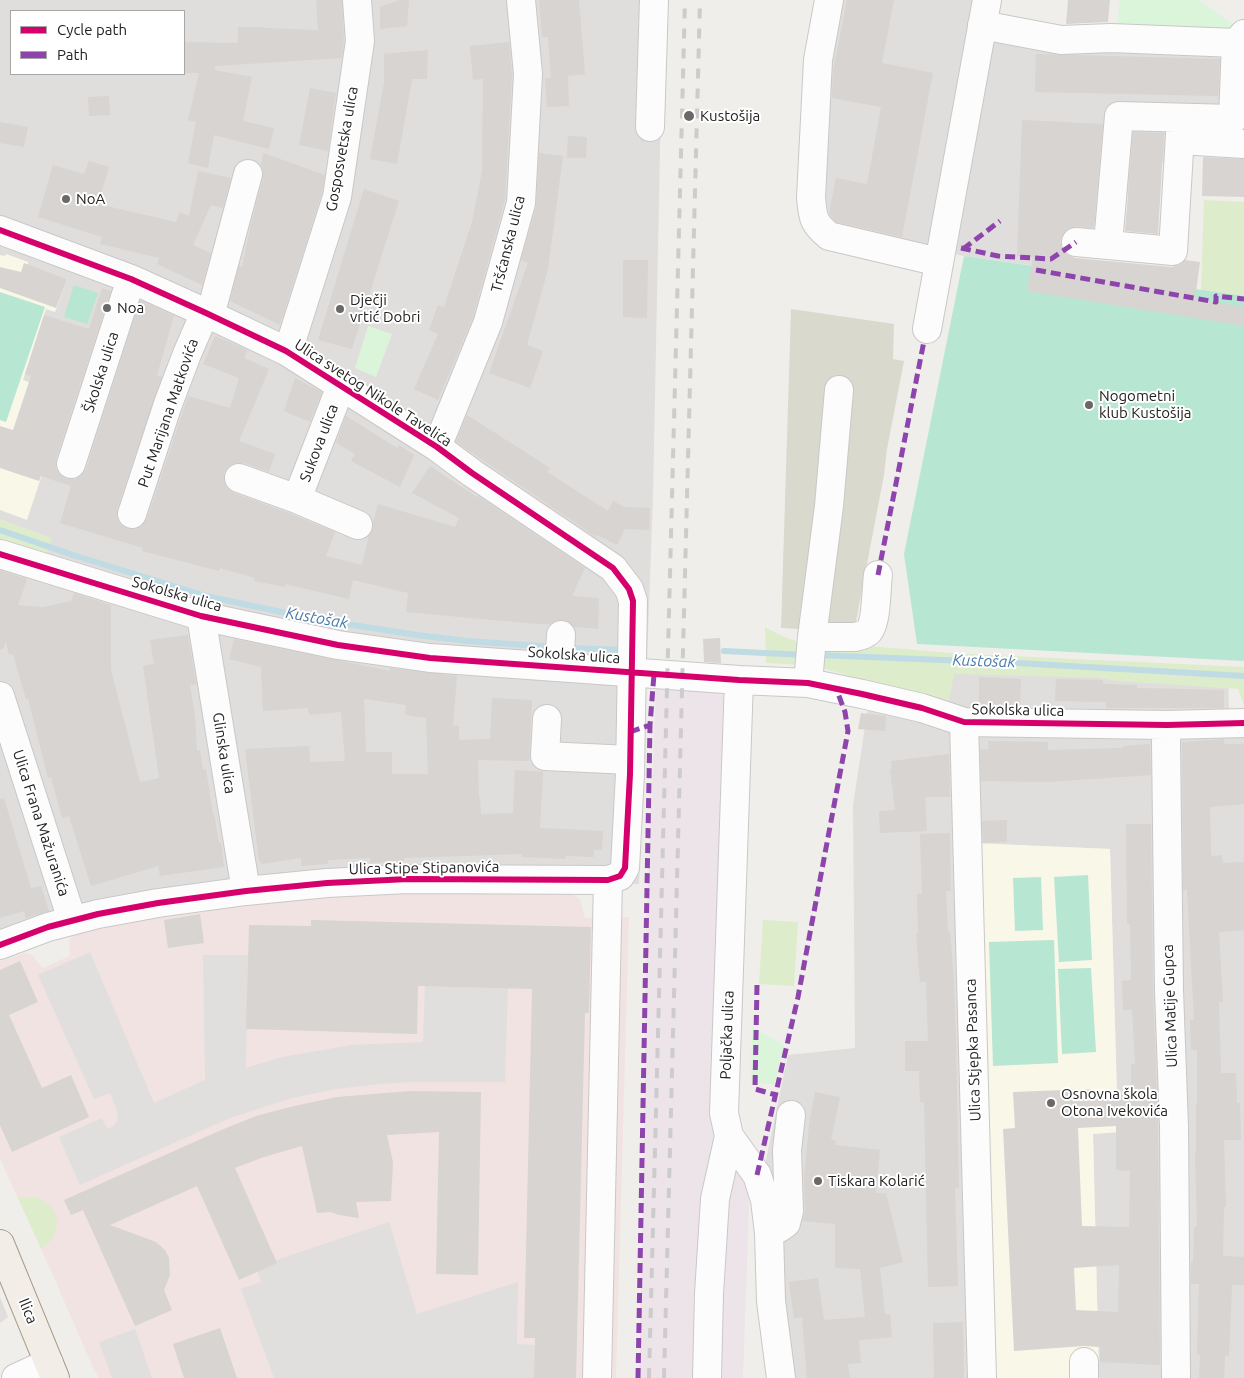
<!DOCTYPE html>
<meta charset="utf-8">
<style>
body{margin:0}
#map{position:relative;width:1244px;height:1378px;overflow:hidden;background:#f0eeeb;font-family:Ubuntu,sans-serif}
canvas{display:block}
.legend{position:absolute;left:10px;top:10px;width:175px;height:65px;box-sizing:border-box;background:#fff;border:1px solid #a7a7a7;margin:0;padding:6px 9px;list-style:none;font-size:15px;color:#222}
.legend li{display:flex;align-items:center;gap:10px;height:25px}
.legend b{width:25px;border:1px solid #a7a7a7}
</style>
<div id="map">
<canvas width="1244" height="1378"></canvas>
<ul class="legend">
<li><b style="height:6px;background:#d6006c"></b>Cycle path</li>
<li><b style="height:6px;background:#8e44ad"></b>Path</li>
</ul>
</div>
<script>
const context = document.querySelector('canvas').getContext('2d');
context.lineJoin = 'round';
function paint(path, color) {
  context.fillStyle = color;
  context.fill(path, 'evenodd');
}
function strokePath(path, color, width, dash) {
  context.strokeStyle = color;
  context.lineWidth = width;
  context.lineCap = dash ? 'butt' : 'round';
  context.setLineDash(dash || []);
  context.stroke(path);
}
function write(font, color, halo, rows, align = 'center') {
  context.font = font + ' Ubuntu,sans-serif';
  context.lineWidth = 4;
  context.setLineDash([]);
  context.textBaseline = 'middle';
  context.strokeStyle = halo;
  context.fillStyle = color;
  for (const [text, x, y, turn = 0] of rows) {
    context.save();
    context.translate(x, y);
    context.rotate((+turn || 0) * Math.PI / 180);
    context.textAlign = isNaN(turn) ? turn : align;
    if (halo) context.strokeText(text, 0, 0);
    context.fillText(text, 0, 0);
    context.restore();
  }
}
paint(new Path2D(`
 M0 0H663L653 495 639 884 583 887 358 890 226 901 75 930 0 956ZM11 11H184V74H11Z
 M835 0H980L972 32 1226 48 1222 108 1060 257 1051 268 964 256 830 231 823 224V69Z
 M876 655 1228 672 1229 709 1244 710V1378H1099L1093 1134 1118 1132 1110 849 953 843 971 1378H767L760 1272 764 1169 788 1055 855 1048 853 805Z
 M0 1297 8 1317 0 1323Z`), '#dfdedc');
paint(new Path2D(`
 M461 892 572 894 580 899 585 918 629 917 616 1378H99L94 1370 51 1271 0 1159V961L25 953 32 955 43 968 70 956 69 940 76 933 195 911 359 894Z`), '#f1e3e1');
paint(new Path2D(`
 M656 688 726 690 713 1100 746 1175 749 1208 743 1378H639L644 1146 646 929Z`), '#ede4e9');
paint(new Path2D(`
 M6 254 28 262V265L67 279 55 312 46 309 23 380 68 396 27 520 0 510V255L5 256Z
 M976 843 1110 849 1118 1132 1093 1134 1099 1378H994Z`), '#f8f7e8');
paint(new Path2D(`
 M791 309 894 324 893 359 904 361 887 449 884 475 854 632 781 628Z`), '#d9d9cd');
paint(new Path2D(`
 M1204 200 1244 202V296L1201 290Z
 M0 519 52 538 45 558 0 542Z
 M765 627 784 637 802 643 870 646 949 653 1244 667V705L1238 689 1116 681 1099 678 954 674 949 701 886 686 825 669 822 666 766 663Z
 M763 920 798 922 794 986 759 984Z
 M37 1197C43 1200 49 1204 53 1210 62 1223 54 1242 41 1248L18 1198Z`), '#ddeccb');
paint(new Path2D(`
 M1120 0H1199L1235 26 1228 36 1116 31Z
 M368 326 392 334 376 377 355 368Z
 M752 1027 784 1045 775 1084 751 1083Z`), '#daf5da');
paint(new Path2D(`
 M964 256 1244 296V661L917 644 904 554Z
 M74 285 98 293 87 324 64 317Z
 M0 292 45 307 6 422 0 420Z
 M1088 875 1092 960 1059 962 1054 877Z
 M1041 877 1043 930 1015 931 1013 878Z
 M1054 940 1058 1063 993 1066 989 942Z
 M1091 968 1096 1052 1062 1054 1058 969Z`), '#b7e6d2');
paint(new Path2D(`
 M90 952 154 1103 205 1080 203 955H248L246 1068 282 1057 351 1045 423 1042 425 986 508 988 505 1082H410L381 1084 336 1089 292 1098 230 1118 80 1185 59 1137 102 1118 107 1129 114 1126 118 1119 117 1111 110 1093 94 1099 38 975Z
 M389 1222 417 1314 518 1282 517 1344 535 1345 534 1378H274L241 1289 261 1282 256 1267Z
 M135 1329 152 1378H112L99 1342Z`), '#e0dfde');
strokePath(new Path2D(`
 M0 530 73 555 206 596 314 619 417 635 467 641 554 647
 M566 648 626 650
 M724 651 805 655
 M818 655 1017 663 1244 676`), '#bfdbe3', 6);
paint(new Path2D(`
 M316 0H342L344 40 342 58 215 66V70L252 77 243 121 274 128 269 149 214 135 208 168 188 163 196 122 188 120 199 73H184V42L238 43V27H265V28L318 30Z
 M400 0H409L407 26 380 29V7Z
 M539 0H579L585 74 568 76 569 106 547 107 545 78H551L548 37H542Z
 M847 0H894L882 63 933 73 902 237 836 222 829 213 836 178 867 184 881 107 832 98 833 71Z
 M1068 0H1110L1108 22 1066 24Z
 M509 42 512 74 505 200 473 317 438 400 414 389 438 334 429 330 438 305 444 307 472 222 482 171 483 79 473 80 470 46Z
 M428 50 427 79H412L397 164 370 159 384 83V54Z
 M1036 54 1220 59 1218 96 1035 92Z
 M310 88 336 93 328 151 299 145Z
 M109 96 110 115 89 116 88 97Z
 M1022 120 1103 124 1094 228 1077 226 1069 228 1064 233 1060 241 1062 249 1067 254 1075 258 1172 267 1179 265 1185 260 1200 262 1195 299 1244 307V326L1027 291 1033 257 1017 256Z
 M0 122 28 127 24 147 0 143Z
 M1133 132 1164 133 1158 234 1125 231Z
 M568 136 587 137 586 158H567Z
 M263 153 325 175 322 193 280 325 230 301 239 266 242 267 250 228 263 178V170L261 165Z
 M539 153 563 156 548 269 527 345 543 351 530 388 489 373 528 263 521 260 536 207Z
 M1203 157 1244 159V197L1202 196Z
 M89 161 109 167 98 204 176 222 180 212 189 216 198 171 231 178 223 208 211 205 193 245 211 253 202 285 157 264 159 258 100 244 102 237 38 217 53 165 84 174Z
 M364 189 399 201 352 349 318 340Z
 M623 260H648L647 318 623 317Z
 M24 263 67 279 56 308 0 288V267L21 272Z
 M102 288 111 291 56 459V468L59 474 66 479H75L82 475 86 469 140 300 174 316 157 375 162 377 117 509V518L121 525 127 529H135L142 526 147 519 188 396 230 408 239 378 203 364 215 336 248 350 244 358 269 369 239 441 275 454 269 472 244 463H236L229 466 224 473V481L227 488 234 493 291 514 335 532 326 556 362 565 369 535 372 531 373 522 378 504 455 527 459 518 412 493 430 466 477 497 478 496 585 568 572 596 599 598 598 629 574 627 569 622 562 620 555 621 550 624H538L406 612 408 593 353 580 349 599 285 584V587L254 581 255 578 220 568 219 571 142 551 143 548 60 523 71 486 41 476 39 481 0 468V426L13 430 31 376 25 374 44 315 89 329Z
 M295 378 322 392 310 422 284 411Z
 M467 415 550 468 547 472 608 511 613 501 624 507 650 508 649 530 625 529 617 545 597 535 596 537 456 442Z
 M346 416 397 448 399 445 414 455 400 487 351 461 355 454 336 443Z
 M0 570 27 579 18 605 43 607 71 601 74 593 111 605V670L140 782 159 778 143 666 154 664 150 640 188 635 196 684 190 685 195 717 197 751 200 750 203 769H206L213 815 214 814 219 843 221 842 224 867 160 876 158 866 91 886 69 816 62 818 51 777 48 778 28 698 26 699 13 654 9 655 6 641 3 649H0Z
 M720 638 721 663 704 662 703 639Z
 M234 639 390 671V668L457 676 453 726H459V740L490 739 492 698 532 700 529 761 478 760 479 798H480L481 814 513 813 515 770 543 772 540 828 603 831 602 850H594V857L566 856V859L522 857V854L404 858V861L370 863V858L328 860V864L301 866V858L261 864V861L259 862 245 749 309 746 310 762 345 761 341 712 309 715 308 708 263 711 261 667 229 659ZM364 699 406 705 405 715 426 718 428 774H392V752H366Z
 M979 677 1021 679 1020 707H979Z
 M1056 679 1103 680V684L1137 685V688L1224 690V708H1106V702L1055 701Z
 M861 713 886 716 885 731 858 729Z
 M1224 739V744H1244V804L1210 807 1211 856 1222 855 1223 863 1244 862V930L1219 932 1223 1002H1219L1221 1073H1236L1237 1103H1240L1241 1140H1224L1226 1207H1224L1223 1256 1244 1257V1285H1232L1229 1356H1225L1224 1378H1199L1200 1355H1197L1199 1284H1191V1262H1193L1194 1227H1197L1195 1153H1196V1104H1197V1050H1191L1190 1020H1194L1187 890H1183L1182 742Z
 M988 741 1048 742V750L1123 748V746L1150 744 1151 775 1047 782 981 781 980 750 989 749Z
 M949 754 950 797H925L927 831 880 833 879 811 895 810 890 770 892 769 891 761Z
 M4 798 31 888 41 886 49 911 26 918 24 911 0 918V799Z
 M1007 820V842L983 843 982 821Z
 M1126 824H1151L1153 990 1158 1127 1160 1365 1100 1362V1347L1084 1346 1014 1351 1003 1129 1015 1128 1013 1092 1091 1089 1092 1096 1131 1095V1064H1135L1132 1010H1123L1122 981 1131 980 1130 924H1127ZM1116 1126V1170L1130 1171 1129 1227 1082 1226 1078 1128ZM1119 1265 1118 1312 1076 1310 1074 1268Z
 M950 833 951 891H946L948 931H950L954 980 956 1040 959 1188H955L958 1286 928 1287 924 1102H920L919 1071H905V1041H928L926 982H920L916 933H918L917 894H922L920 834Z
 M200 914 204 943 168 948 164 920Z
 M311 920 591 927 589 1013H585L576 1378H534L535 1338H524L532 989 418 986 417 1034 246 1029 249 925 311 926Z
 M20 961 38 1002 9 1015 42 1088 71 1075 89 1117 12 1152 0 1125V970Z
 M410 1091 481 1092 478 1275 436 1274 439 1132 387 1135 393 1162 391 1201 356 1202 359 1218 339 1215 331 1212 317 1213 302 1146 264 1157 235 1168 277 1263 239 1280 197 1186 110 1225 156 1242 165 1250 169 1258 170 1275 164 1290 172 1310 135 1326 83 1210 71 1215 64 1200 219 1131 256 1116 294 1106 337 1097Z
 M815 1092 840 1097 831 1140 836 1141 835 1145 880 1150 876 1193H886L903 1262 880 1268 885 1314H890L892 1337 859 1340 861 1363 848 1364 850 1378H807L802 1317 794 1318 789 1282 818 1278 824 1320 865 1317 860 1269 835 1268V1224L803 1221 805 1211 804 1178 809 1125Z
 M963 1322 964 1378H934L933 1323Z
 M220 1328 237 1378H184L173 1344Z`), '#d7d4d2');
const minor = new Path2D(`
 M829 0 818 60 811 198C813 218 813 223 829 236L939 262
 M982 25 1061 40 1111 38 1236 43 1244 34
 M650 127 654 0
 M1180 140 1244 144
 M0 230 131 279 206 313 286 351 437 447 472 473 613 568 629 589 633 601 630 774 625 868 620 876 608 880 408 879 327 883 246 891 158 903 98 914 48 927 0 945
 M1076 242 1173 251 1181 118
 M1108 244 1119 116 1233 119 1236 43
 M927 329 987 0
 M286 351 292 339 337 197 360 41 357 0
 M437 447 488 322 521 203 528 74 521 0
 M71 464 131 279
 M239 478 297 499 358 525
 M297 499 341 386
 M132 514 168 404 187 354 200 324 214 301 248 174
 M0 554 201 616 338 645 430 658 739 680 808 683 862 694 922 708 964 722 1167 725 1244 723
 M201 616 246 891
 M812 637 829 506 839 390
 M559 667 561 635
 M739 680 724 1113 729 1136 757 1175 765 1200 769 1233 771 1301 781 1378
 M808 683 812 637H855C860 636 865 635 869 631 877 621 876 588 878 575
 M0 696 72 920
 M547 719 545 756 630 760
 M964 722 982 1378
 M1167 725 1166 742 1169 990 1174 1127 1176 1378
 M769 1233 779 1228 786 1223 789 1211 787 1150 791 1115
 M1084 1362V1378
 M16 1378 49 1363
 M597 1378 608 880
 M707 1378 709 1294 715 1199 729 1136`);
const major = new Path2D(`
 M0 1244 55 1378`);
strokePath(minor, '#c9c8c7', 30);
strokePath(major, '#a79c86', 30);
strokePath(minor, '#fdfcfc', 28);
strokePath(major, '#f3ede7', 28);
strokePath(new Path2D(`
 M649 1378 685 0
 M664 1378 700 0`), '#ccc', 4, [10, 10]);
strokePath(new Path2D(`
 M961 248 998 256 1051 259 1076 242
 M963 249 1000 221
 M1036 270 1216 302V296L1244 299
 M878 575 924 341
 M630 732 650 725 654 674
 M757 985 755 1089 776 1095
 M757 1175 798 997 848 731 845 712 836 688
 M638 1378 650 725`), '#8e44ad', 5, [10, 5]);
strokePath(new Path2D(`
 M0 230 131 279 206 313 286 351 437 447 472 473 613 568 629 589 633 601 630 774 625 868 620 876 608 880 408 879 327 883 246 891 158 903 98 914 48 927 0 945
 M0 554 201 616 338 645 430 658 739 680 808 683 862 694 922 708 964 722 1167 725 1244 723`), '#d6006c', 6);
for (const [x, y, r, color] of [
 [689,116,6,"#6a6968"],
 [66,199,5,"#6a6968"],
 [107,308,5,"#6a6968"],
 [340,309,5,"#6a6968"],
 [1089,405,5,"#6a6968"],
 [1051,1103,5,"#6a6968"],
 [818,1181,5,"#6a6968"]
]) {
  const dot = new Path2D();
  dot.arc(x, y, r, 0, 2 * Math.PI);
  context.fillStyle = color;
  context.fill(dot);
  strokePath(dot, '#fff', 2);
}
write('15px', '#222', '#fff', [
 ["Kustošija",700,116],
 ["NoA",76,199],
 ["Dječji",350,300],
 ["vrtić Dobri",350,317],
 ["Noa",117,308],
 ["Nogometni",1099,396],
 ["klub Kustošija",1099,413],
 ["Osnovna škola",1061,1094],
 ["Otona Ivekovića",1061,1111],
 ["Tiskara Kolarić",828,1181]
], 'left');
write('15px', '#222', '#fff', [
 ["Gosposvetska ulica",342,149,-80],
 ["Tršćanska ulica",508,244,-76],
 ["Školska ulica",101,372,-72],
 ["Ulica svetog Nikole Tavelića",373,393,33],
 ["Put Marijana Matkovića",168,413,-71],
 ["Sukova ulica",319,443,-69],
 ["Sokolska ulica",177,594,16],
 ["Sokolska ulica",574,655,4],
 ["Sokolska ulica",1018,710,1],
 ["Glinska ulica",224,753,81],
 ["Ulica Frana Mažuranića",41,823,72],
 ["Ulica Stipe Stipanovića",424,868,-1],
 ["Ulica Matije Gupca",1170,1006,-92],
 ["Poljačka ulica",727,1035,-88],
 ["Ulica Stjepka Pasanca",973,1050,-92],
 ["Ilica",28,1311,68]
]);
write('italic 16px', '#4a7aab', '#fff', [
 ["Kustošak",317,618,10],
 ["Kustošak",984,661,2]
]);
</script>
